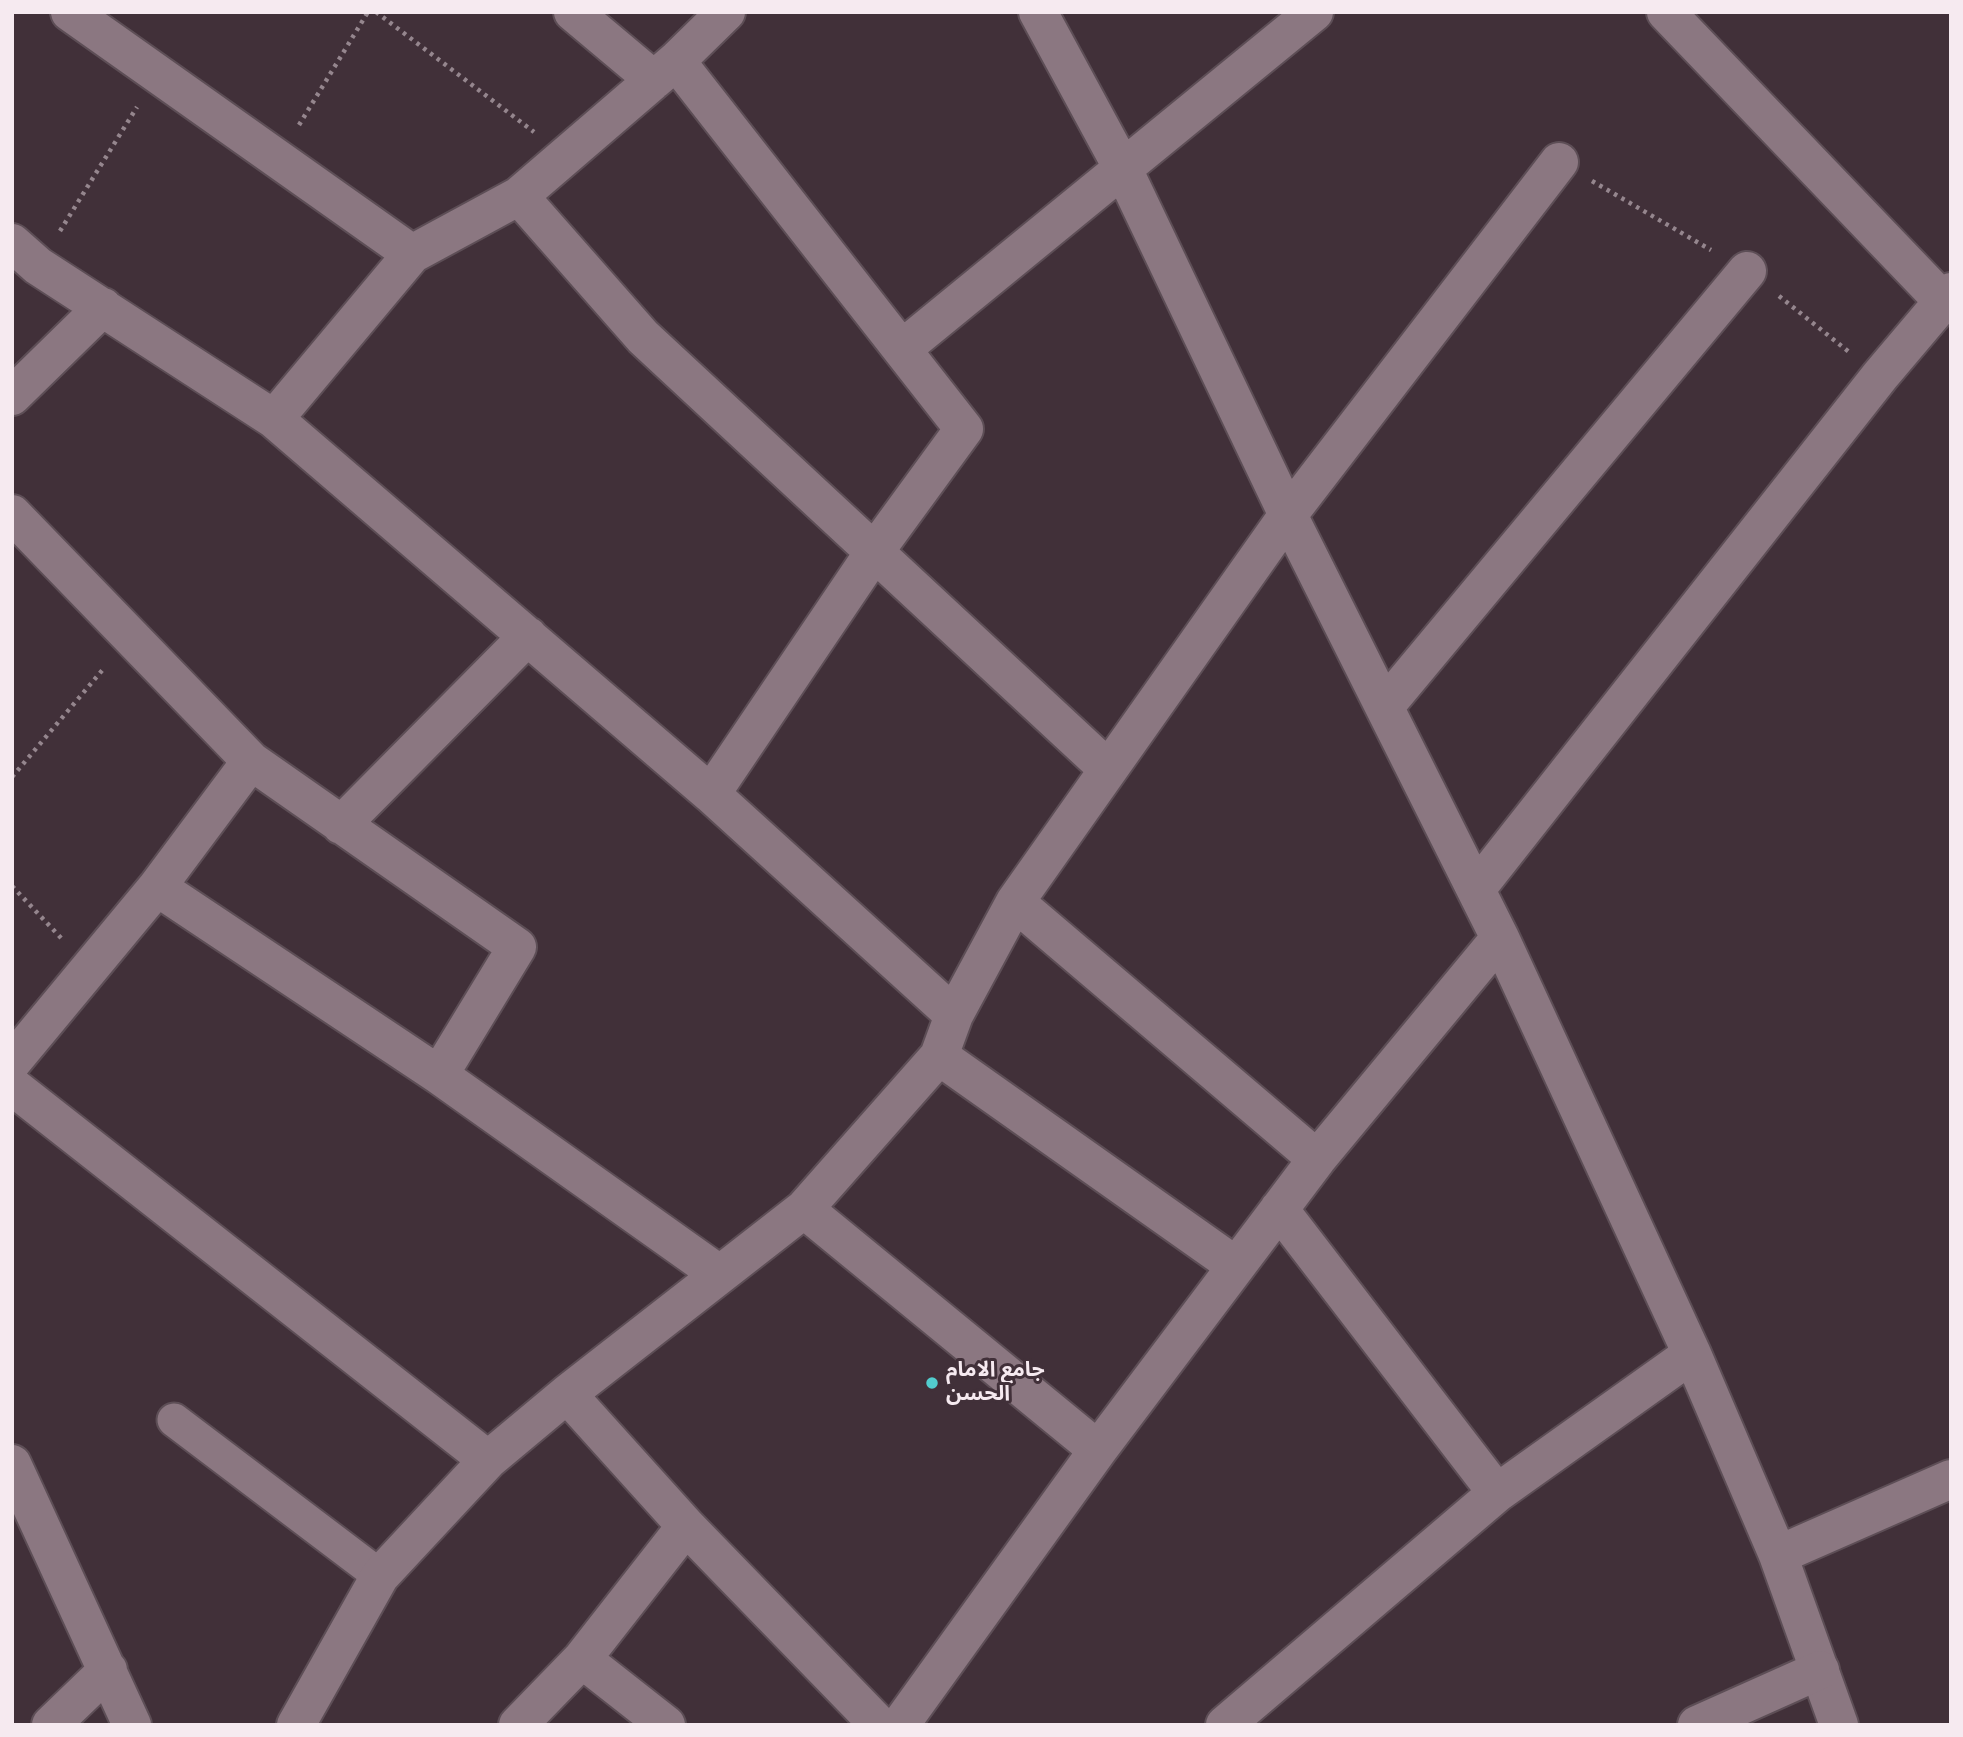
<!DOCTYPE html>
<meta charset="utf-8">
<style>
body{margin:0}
#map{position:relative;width:1963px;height:1737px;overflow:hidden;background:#413039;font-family:Roboto,sans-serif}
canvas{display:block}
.frame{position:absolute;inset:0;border:14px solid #f6eaf0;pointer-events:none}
</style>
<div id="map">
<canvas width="1963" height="1737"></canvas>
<div class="frame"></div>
</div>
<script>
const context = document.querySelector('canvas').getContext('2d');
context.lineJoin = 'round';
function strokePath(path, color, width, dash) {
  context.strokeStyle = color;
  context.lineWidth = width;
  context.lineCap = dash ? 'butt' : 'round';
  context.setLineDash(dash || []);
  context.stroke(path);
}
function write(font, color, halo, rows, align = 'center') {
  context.font = font + ' Roboto,"Noto Sans Arabic",sans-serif';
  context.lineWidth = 6;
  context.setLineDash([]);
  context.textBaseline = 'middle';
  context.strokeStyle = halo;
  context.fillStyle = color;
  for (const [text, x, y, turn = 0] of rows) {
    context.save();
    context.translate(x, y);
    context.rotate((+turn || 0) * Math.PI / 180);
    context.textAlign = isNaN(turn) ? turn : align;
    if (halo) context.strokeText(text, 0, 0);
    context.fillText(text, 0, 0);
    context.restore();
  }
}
const pedestrian = new Path2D(`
 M174 1420 380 1576`);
const minor = new Path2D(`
 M70 12 412 254
 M573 12 654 80
 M1038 12 1122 167 1288 515 1500 938 1692 1354 1778 1555 1839 1725
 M1666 12 1943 301
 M676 61 964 429 875 551 711 794
 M519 196 643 337 1108 769
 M12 243 38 266 274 419 711 794 954 1015
 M902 349 1314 12
 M12 396 103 307
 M274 419 412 254 519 196 676 61 726 12
 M12 514 251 761 517 947 439 1075
 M1385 706 1747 271
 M341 825 528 636
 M157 887 439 1075 719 1274
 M1477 888 1880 376 1951 292
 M1015 902 1317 1159
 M939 1056 1236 1266
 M12 1062 157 887 251 761
 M12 1086 488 1460
 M804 1209 1098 1450
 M1279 1209 1497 1493
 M567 1394 686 1526 879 1725
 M12 1464 132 1725
 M1778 1555 1951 1479
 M582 1659 666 1725
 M51 1725 108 1670
 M296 1725 380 1576 488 1460 567 1394 804 1209 939 1056 954 1015 1015 902 1288 515 1559 162
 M518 1725 582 1659 686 1526
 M900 1725 1098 1450 1317 1159 1500 938
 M1225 1725 1497 1493 1692 1354`);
const tertiary = new Path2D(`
 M1697 1725 1820 1670`);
strokePath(pedestrian, '#5d4e56', 37);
strokePath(minor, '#5d4e56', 42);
strokePath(tertiary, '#5d4e56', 42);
strokePath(new Path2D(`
 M376 12 534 132
 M299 125 368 12
 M1592 181 1711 250
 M60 231 137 107
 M1779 296 1849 352
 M12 777 105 667
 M12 886 63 940`), '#95868e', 4.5, [3.5, 5]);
strokePath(pedestrian, '#8b7781', 33);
strokePath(minor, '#8b7781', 38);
strokePath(tertiary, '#8b7781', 38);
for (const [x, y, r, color] of [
 [932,1383,7,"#52cdce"]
]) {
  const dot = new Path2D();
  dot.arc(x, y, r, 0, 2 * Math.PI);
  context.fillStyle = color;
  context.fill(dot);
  strokePath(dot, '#413039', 2.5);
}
write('bold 21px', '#f6eaf0', '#413039', [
 ["جامع الامام",946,1371],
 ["الحسن",946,1395]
], 'left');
</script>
